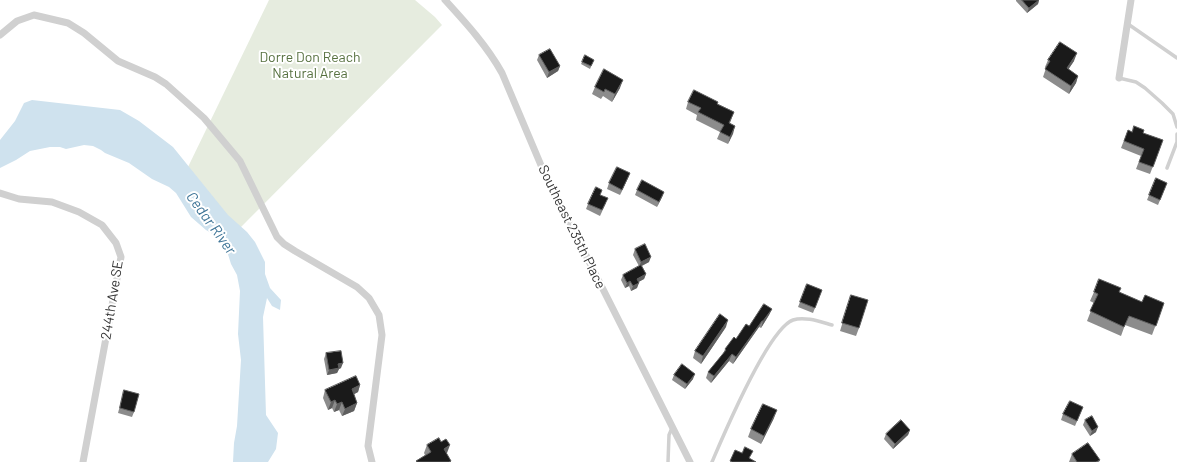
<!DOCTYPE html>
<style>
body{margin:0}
canvas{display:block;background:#fff}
</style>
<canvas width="1177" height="462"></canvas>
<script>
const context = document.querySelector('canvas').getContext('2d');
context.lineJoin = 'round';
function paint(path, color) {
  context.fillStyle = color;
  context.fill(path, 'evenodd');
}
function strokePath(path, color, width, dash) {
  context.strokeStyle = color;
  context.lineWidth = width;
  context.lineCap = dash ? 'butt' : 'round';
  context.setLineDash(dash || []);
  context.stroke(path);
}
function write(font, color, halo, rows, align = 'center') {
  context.font = font + ' Barlow,sans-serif';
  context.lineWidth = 4;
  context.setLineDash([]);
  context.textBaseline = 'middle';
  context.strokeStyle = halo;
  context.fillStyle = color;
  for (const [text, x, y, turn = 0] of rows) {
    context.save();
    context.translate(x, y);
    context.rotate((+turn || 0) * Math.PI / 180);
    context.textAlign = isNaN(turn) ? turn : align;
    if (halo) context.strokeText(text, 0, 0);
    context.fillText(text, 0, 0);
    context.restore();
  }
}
paint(new Path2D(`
 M269 0H415L435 17 442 25 240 228 228 217 188 167Z`), '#e6ecdf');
paint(new Path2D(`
 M32 100 120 110 139 121 173 147 228 215 247 232 255 242 265 262V274L270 288 281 300 280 310 272 306 267 298 263 317 266 415 278 433 276 449 268 462H233L234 443 237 426 241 360 238 334 240 291 237 275 231 264 227 251 216 236 206 230 191 217 176 193 169 187 152 179 129 163 105 153 101 150 93 146 84 145 66 149 60 147H50L30 151 16 160 0 168V140L15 121 24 103Z`), '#cfe2ee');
strokePath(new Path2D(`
 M1128 24 1177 58
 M1119 78 1136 82 1145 88 1162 103 1173 114 1177 127
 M1167 168 1177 142V134
 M668 462 669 435 672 428
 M712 462C724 434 768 329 793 320 805 316 821 322 832 325`), '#d0d0d0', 3.5);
strokePath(new Path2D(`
 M445 0C466 23 487 46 502 73L543 170 690 462
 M0 35 17 21 34 15 68 23 84 33 118 61 155 77 166 84 204 118 240 161 277 237 284 244 295 251 357 287 369 298 379 315 382 335 368 446 372 462
 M1119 78 1131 0
 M0 193 19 199 52 202 79 212 102 225 116 243 121 257 83 462`), '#d0d0d0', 7);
paint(new Path2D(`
 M1016 0H1039L1038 4 1027 13 1016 1Z
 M539 55 560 66 558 71 547 78 537 60Z
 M594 60 590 69 581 64 582 62Z
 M1048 60 1074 61 1068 69 1078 76 1076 83 1069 94 1043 77 1046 68 1045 67Z
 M595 87 620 88 612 102 603 96 601 99 592 94Z
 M688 102 718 104 734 112 730 123 735 126 728 144 717 139 720 132 696 120 697 115 686 109Z
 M1128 130 1132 132 1143 133 1163 140 1150 174 1136 169 1141 156 1121 148Z
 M630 173 620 195 607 189 609 183Z
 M1167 183 1158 205 1147 200 1149 195Z
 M637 190 664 192 662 197 657 207 635 195Z
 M601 195 606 203 600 216 586 209 588 204Z
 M635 249 649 262 642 266 646 274 644 279 638 282 637 288 631 291 629 286 625 288 621 280 623 275 639 266 633 255Z
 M807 284 822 290 813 313 798 307Z
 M1094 292H1119L1142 302 1164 303 1152 335 1125 325 1121 336 1087 321 1094 303 1090 301Z
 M849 302 859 328 856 336 840 331Z
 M772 309 769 315 761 328 759 327 733 364 729 361 711 383 706 378 708 372 723 354 725 349 749 326Z
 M726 327 701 364 693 358 695 351Z
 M326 353 341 368 339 369 337 373 327 375 324 359Z
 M674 375 693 379 685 389 672 380Z
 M360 385 358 392 354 394 357 403 354 411 342 416 339 410 334 412 332 408 328 410 323 398 325 390Z
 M124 390 134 412 132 417 118 413Z
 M1083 407 1075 426 1061 420 1063 414Z
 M774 418 761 444 748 437 751 429Z
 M1085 420 1096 432 1090 436 1083 425Z
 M910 430 908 435 893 449 884 439 886 434Z
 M427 445 447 453H446L451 461V462H416V461L425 455 424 453Z
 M1072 454 1100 460 1099 462H1069Z`), '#8c8c8c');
paint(new Path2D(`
 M1039 0 1038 4 1027 13 1029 8Z
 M1077 53 1074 61 1064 76 1067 68Z
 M560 66 558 71 547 78 549 72Z
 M1078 76 1076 83 1069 94 1071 86Z
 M623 80 620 88 612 102 615 94Z
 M735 126 733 134 728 144 730 137Z
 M630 173 628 178 620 195 622 190Z
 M664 192 662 197 657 207 659 202Z
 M651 257 649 262 639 267 641 262Z
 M646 274 644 279 635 284 637 279Z
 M630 281 629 286 625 288 627 283Z
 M639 283 637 288 631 291 633 286Z
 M772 309 769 315 761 328 763 321Z
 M728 320 726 327 701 364 703 356Z
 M762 321 759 327 733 364 736 357Z
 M732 354 729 361 711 383 714 376Z
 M343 363 341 368 339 369 337 373 327 375 329 370 338 364Z
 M695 374 693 379 685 389 687 384Z
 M360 385 358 392 349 397 352 389Z
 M335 400 332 408 328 410 331 402Z
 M342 402 339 410 334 412 337 404Z
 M357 403 354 411 342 416 345 409Z
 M777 410 774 418 761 444 764 436Z
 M1098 427 1096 432 1090 436 1092 431Z
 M910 430 908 435 893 449 895 444Z
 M450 445 447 453 441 456 444 449Z`), '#5f5f5f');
const building = new Path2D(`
 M1022 0H1039L1029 8Z
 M1060 42 1077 53 1067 68 1078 76 1071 86 1045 69 1050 61 1048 60Z
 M550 49 560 66 549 72 539 55Z
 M585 55 594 60 591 66 582 62Z
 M604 69 623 80 615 94 605 89 604 92 595 87Z
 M694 90 718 102 717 104 734 112 729 123 735 126 730 137 720 132 724 125 698 112 701 108 688 102Z
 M1134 126 1144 130 1143 133 1163 140 1153 167 1139 162 1144 149 1124 141 1128 130 1132 132Z
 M617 167 630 173 622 190 609 183Z
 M1156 178 1167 183 1160 200 1149 195Z
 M642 180 664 192 659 202 637 190Z
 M596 187 602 190 600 195 608 198 602 210 588 204Z
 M645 244 651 257 641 262 635 249Z
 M641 265 646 274 637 279 639 283 633 286 630 281 627 283 623 275Z
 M1099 279 1121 288 1119 292 1142 302 1145 295 1164 303 1156 326 1129 316 1124 327 1090 311 1098 294 1094 292Z
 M807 284 822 290 815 308 800 302Z
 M851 295 868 300 859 328 842 323Z
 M764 304 772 309 763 321H762L736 357 732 354 714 376 708 372 726 350 725 349 734 337 736 339 746 324 749 326Z
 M720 314 728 320 703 356 695 351Z
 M341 351 343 363 338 364 339 368 329 370 326 353Z
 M682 364 695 374 687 384 674 375Z
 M356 376 360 385 352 389 357 403 345 409 342 402 337 404 335 400 331 402 325 390Z
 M124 390 139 394 134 412 120 408Z
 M1070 401 1083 407 1077 421 1063 414Z
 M763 404 777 410 764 436 751 429Z
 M1092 416 1098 427 1092 431 1085 420Z
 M901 420 910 430 895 444 886 434Z
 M439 438 441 442 446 439 450 445 444 449 451 461 449 462H417L416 461 431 452 427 445Z
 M1088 443 1100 460 1096 462H1077L1072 454Z
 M745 447 753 451 749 458 756 462H732L730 461 735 450 742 453Z`);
paint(building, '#1a1a1a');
strokePath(building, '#5f5f5f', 1);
write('14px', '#56703f', '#fff', [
 ["Dorre Don Reach",310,57],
 ["Natural Area",310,73]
]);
write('14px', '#333', '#fff', [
 ["Southeast 235th Place",572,227,64],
 ["244th Ave SE",112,300,-81]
]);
write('italic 15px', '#3f7597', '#fff', [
 ["Cedar River",211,223,54]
]);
</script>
